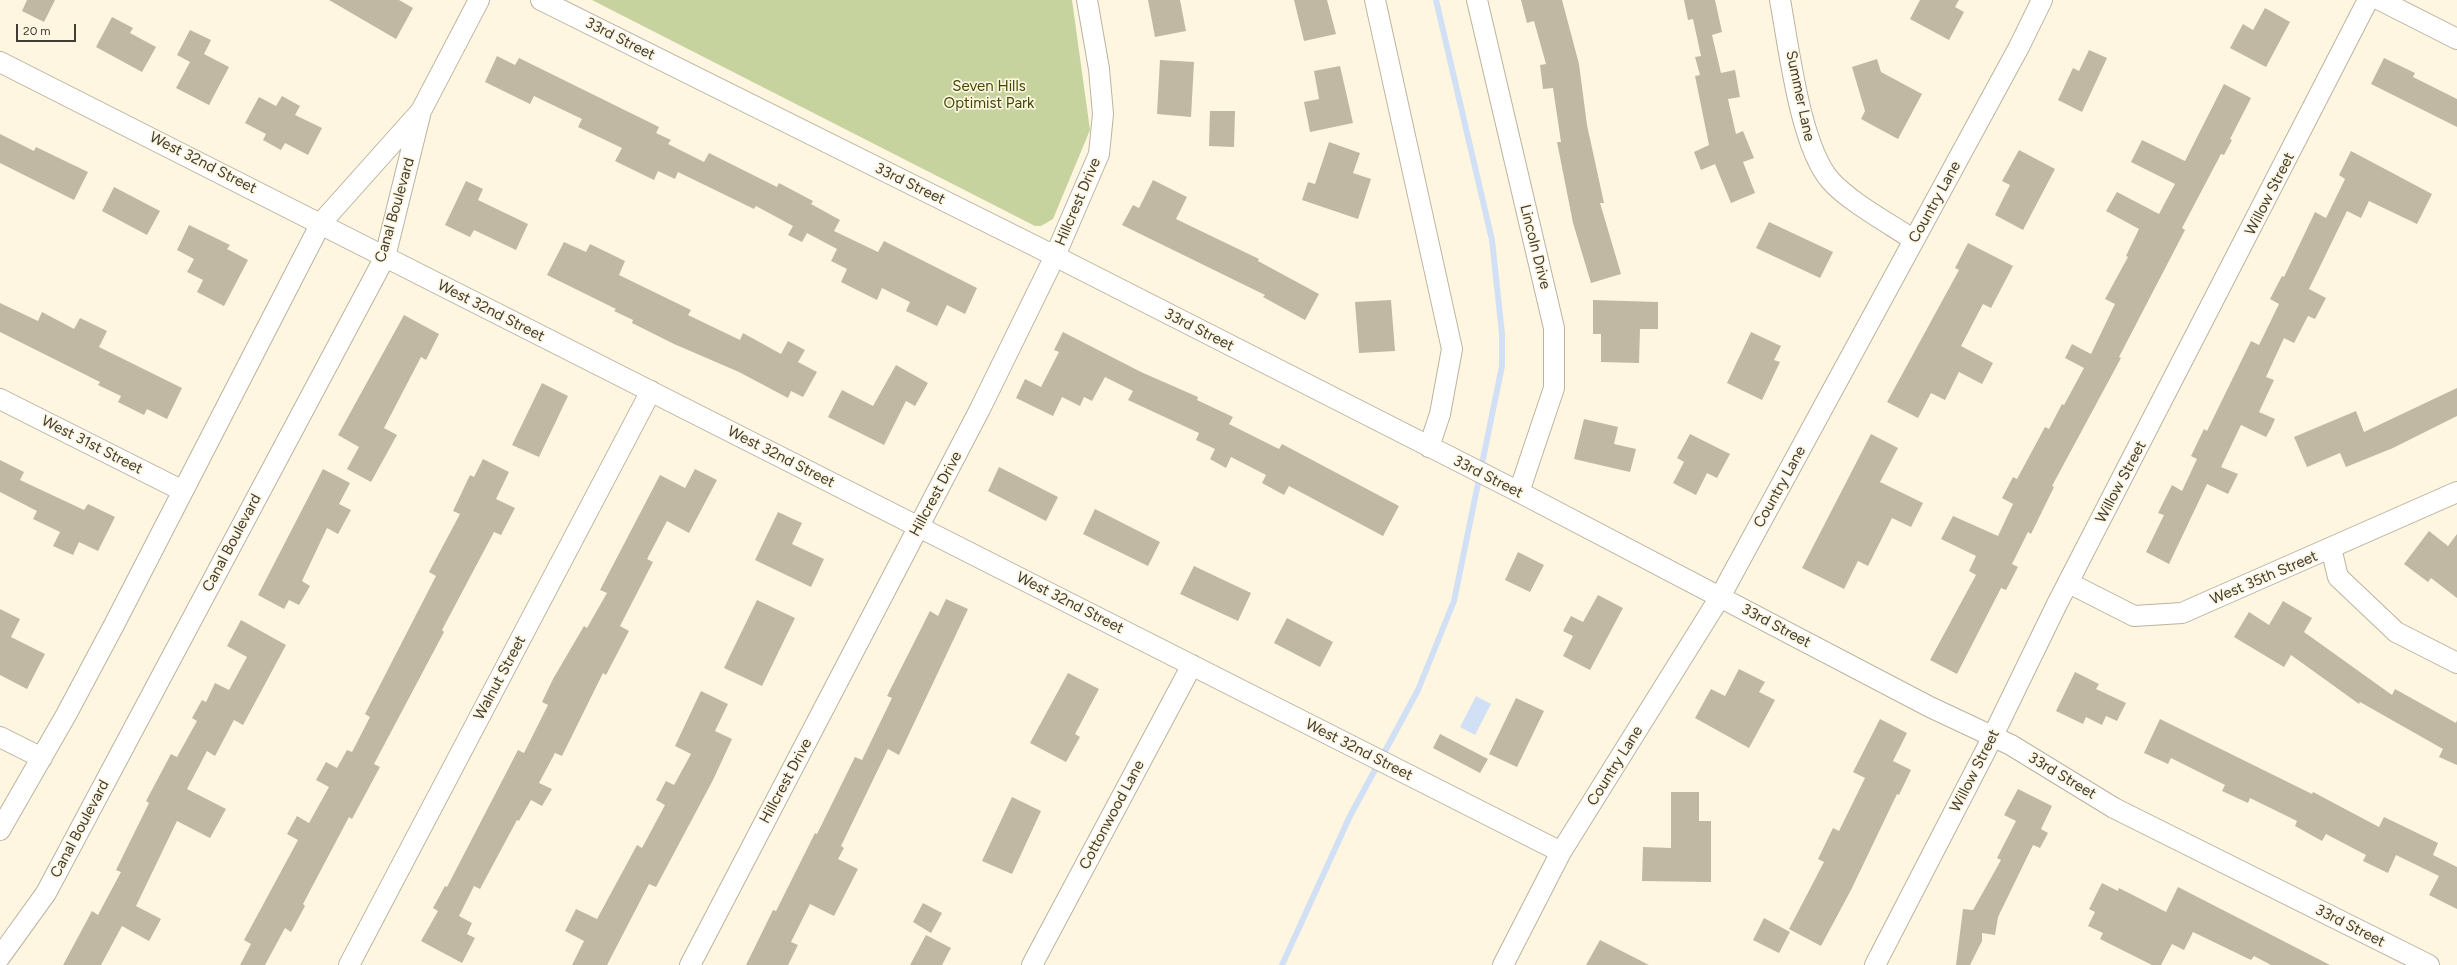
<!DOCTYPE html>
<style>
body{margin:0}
#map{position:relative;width:2457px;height:965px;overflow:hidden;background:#fef6e0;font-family:Figtree,sans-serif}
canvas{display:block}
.scale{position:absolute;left:16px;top:24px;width:60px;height:18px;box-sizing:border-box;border:2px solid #403d34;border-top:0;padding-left:5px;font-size:12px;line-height:14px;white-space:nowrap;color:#403d34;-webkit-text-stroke:3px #fef6e0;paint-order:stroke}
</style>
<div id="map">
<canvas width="2457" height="965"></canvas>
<div class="scale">20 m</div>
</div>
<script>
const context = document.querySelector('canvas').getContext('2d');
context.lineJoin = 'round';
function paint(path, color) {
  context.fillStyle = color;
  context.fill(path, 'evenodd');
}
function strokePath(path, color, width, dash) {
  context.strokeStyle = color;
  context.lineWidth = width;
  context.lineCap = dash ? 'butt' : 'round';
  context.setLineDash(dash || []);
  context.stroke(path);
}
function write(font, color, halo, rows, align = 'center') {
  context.font = font + ' Figtree,sans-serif';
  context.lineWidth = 3.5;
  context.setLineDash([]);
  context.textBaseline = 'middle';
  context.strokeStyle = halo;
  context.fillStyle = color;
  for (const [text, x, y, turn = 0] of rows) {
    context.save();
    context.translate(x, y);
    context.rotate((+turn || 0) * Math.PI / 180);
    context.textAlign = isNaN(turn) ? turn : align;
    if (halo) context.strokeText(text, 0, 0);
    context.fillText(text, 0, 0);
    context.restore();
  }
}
paint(new Path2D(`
 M592 0H1072L1090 130 1053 219 1041 226H1035Z`), '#c6d39e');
paint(new Path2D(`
 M1476 696 1491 704 1475 735 1460 727Z`), '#d2e0f5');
strokePath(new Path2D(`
 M1282 965 1350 816 1418 690 1454 601 1502 366V334L1492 240 1436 0`), '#d2e0f5', 6);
paint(new Path2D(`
 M27 0H55L44 22 22 11Z
 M329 0H399L413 8 396 39Z
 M1148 0H1180L1186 31 1155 37Z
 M1294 0H1327L1336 34 1304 41Z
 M1521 0H1562L1579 64 1587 125 1604 203H1600L1621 274 1591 283 1573 223 1557 142H1561L1553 88 1543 89 1540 65 1546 64 1534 21 1527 23Z
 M1684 0H1715L1722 32 1712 35 1721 73 1735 70 1740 97 1728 99 1736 134 1743 131 1754 158 1743 162 1755 193 1731 203 1715 164 1701 170 1694 152 1709 145 1695 76 1700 75 1695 57 1701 56 1693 19 1688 20Z
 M1920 0H1959L1955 7 1964 12 1949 40 1910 19Z
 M2265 8 2290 22 2266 67 2230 48 2243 24 2253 30Z
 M112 17 133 28 130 33 156 47 142 72 96 47Z
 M190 30 211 40 204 54 229 67 209 105 176 88 190 62 177 55Z
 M2089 50 2107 58 2082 112 2058 100 2073 68 2079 71Z
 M497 56 515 65 519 58 659 127 656 133 671 140 668 144 704 162 709 153 777 187 779 183 813 201 811 204 840 220 834 231 878 252 884 241 977 288 965 314 947 305 937 326 906 311 910 302 882 288 877 300 841 282 847 269 831 261 837 249 807 233 802 242 788 235 793 226 756 206 754 209 678 172 675 179 658 171 654 180 615 161 622 148 578 127 582 119 534 96 530 104 485 82Z
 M2384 58 2415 73 2413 77 2457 99V127L2371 84Z
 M1877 59 1881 72 1922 94 1898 139 1861 119 1865 111 1852 67Z
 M1160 60 1194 62 1191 117 1157 114Z
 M1340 66 1353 123 1310 132 1304 102 1319 99 1314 71Z
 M2224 84 2251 98 2230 139 2232 140 2224 155 2221 154 2182 228 2185 230 2119 357 2121 358 2052 486 2054 487 2031 534 2028 532 2012 564 2018 567 2006 590 2001 588 1957 674 1930 660 1976 575 1969 571 1976 556 1941 539 1953 516 1998 536 2013 504 2002 498 2013 477 2017 479 2045 427 2049 429 2062 404 2064 405 2084 368 2065 358 2072 344 2091 354 2115 304 2105 299 2128 257 2126 256 2139 229 2106 211 2117 192 2159 214 2175 184 2131 162 2142 140 2185 161Z
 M282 96 300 106 295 115 322 128 308 155 285 143 281 150 263 140 266 134 245 123 259 97 276 106Z
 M1210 111H1235L1234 147 1209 146Z
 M0 134 34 151 36 147 88 172 74 200 0 163Z
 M1329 142 1360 153 1353 173 1371 179 1358 219 1302 200 1308 182 1315 184Z
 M2019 150 2055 169 2023 230 1995 215 2010 185 2002 181Z
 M2351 151 2432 194 2417 224 2369 201 2361 218 2347 211 2309 289 2326 298 2315 319 2308 316 2294 343 2284 338 2266 377 2274 380 2259 412 2275 419 2271 428 2266 437 2241 425 2221 467 2238 474 2228 494 2207 484 2169 564 2146 552 2164 515 2158 513 2172 485 2182 491 2197 459 2191 456 2204 429 2207 431 2251 341 2259 345 2279 304 2270 299 2282 276 2284 277 2315 212 2326 218 2345 179 2339 175Z
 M1153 180 1187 197 1176 219 1259 259 1258 261 1319 294 1305 320 1263 297 1265 295 1122 225 1133 205 1139 208Z
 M466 181 483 189 478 200 528 224 516 250 474 230 470 237 445 225Z
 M114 187 160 211 147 235 102 211Z
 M1769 222 1833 252 1820 278 1756 248Z
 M189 225 230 245 227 249 248 260 224 306 197 292 203 280 187 272 194 259 177 250Z
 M564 242 586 252 590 244 625 261 619 275 691 310 688 315 740 340 743 333 781 354 788 341 805 350 798 362 817 372 803 397 791 391 788 398 739 372 674 344 632 323 633 320 614 311 616 309 547 275Z
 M1968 243 2013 266 1991 308 1983 304 1961 346 1993 363 1982 384 1959 372 1945 400 1931 393 1918 418 1887 402 1959 270 1955 268Z
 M1391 300 1395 351 1359 353 1355 302Z
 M1593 300 1658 302V329H1640L1639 363 1601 362V334H1593Z
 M0 303 38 321 42 312 74 329 80 318 107 331 99 347 182 388 167 419 147 409 144 415 118 402 121 396 98 385 100 382 0 332Z
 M404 315 439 334 426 360 421 357 384 428 397 435 371 482 347 469 359 447 338 435Z
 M1063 332 1141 372 1198 397 1197 400 1233 417 1229 424 1279 449 1282 444 1399 506 1383 536 1289 486 1284 495 1262 483 1266 475 1231 457 1226 468 1210 459 1215 449 1196 440 1199 433 1128 400 1133 391 1105 377 1092 401 1084 397 1080 406 1062 397 1053 416 1016 398 1025 379 1041 387 1059 352 1054 350Z
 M1751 332 1781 346 1774 360 1780 362 1762 400 1727 383Z
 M896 365 928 383 915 406 906 401 884 445 828 417 842 390 873 406Z
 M542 383 568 396 539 457 512 445Z
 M2457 388V416L2393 448 2346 467 2340 453 2307 467 2294 437 2356 411 2364 432Z
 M1584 419 1618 427 1614 444 1636 449 1630 472 1574 459Z
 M1690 434 1730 454 1717 478 1707 473 1696 495 1673 483 1684 462 1677 458Z
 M1871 434 1898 448 1880 482 1923 503 1911 527 1892 518 1868 566 1858 561 1844 589 1802 568Z
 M483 459 509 472 496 499 515 508 501 535 494 532 442 630 444 632 374 764 380 767 352 819 349 817 303 904 305 906 291 932 285 928 265 965H240L251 944 244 940 298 840 287 834 297 816 309 823 329 787 316 780 326 762 337 768 347 750 352 752 370 717 365 714 436 576 429 572 460 514 453 511 470 475 474 477Z
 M0 460 24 472 20 480 84 510 88 504 115 517 98 551 79 542 73 555 53 546 60 532 33 519 37 511 0 492Z
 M999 467 1058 497 1046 521 988 491Z
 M323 469 350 483 339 504 351 510 338 534 327 528 302 581 310 586 299 605 289 600 284 609 258 595Z
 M695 469 717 480 689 533 667 521 647 559 653 562 620 626 629 631 606 675 603 673 562 756 555 753 539 783 552 789 542 806 531 800 519 821 517 820 480 889 474 886 459 916 472 923 467 934 475 938 462 963 421 941 438 911 433 908 445 886 447 887 518 750 524 753 548 705 542 702 553 679 584 626 587 628 607 593 600 590 660 475 685 488Z
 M1095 509 1160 542 1148 566 1083 534Z
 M778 512 802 523 792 544 824 559 811 587 755 560Z
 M2429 531 2448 546 2457 534V598L2431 578 2428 582 2404 564Z
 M1518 552 1544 565 1530 592 1505 580Z
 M1194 566 1251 593 1238 621 1180 594Z
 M1598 595 1623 608 1590 670 1563 656 1573 636 1563 631 1571 616 1583 622Z
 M946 599 968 609 899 755 888 749 841 846 844 848 838 859 858 869 834 916 810 904 791 942 798 945 788 965H746L773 910 776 911 815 833 817 834 855 757 862 760 892 698 887 696 930 611 938 616Z
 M757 600 795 618 762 686 724 668Z
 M2283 601 2312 618 2304 632 2392 695 2395 689 2456 723 2457 720V765L2439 757 2443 749 2360 702 2359 704 2291 655 2284 667 2234 637 2249 612 2269 625Z
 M0 609 20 619 11 637 45 654 27 689 0 675Z
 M1287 618 1333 642 1320 667 1274 643Z
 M241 620 286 645 243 725 234 720 215 756 207 751 187 789 226 809 210 838 177 821 136 906 161 919 149 941 122 926 101 965H63L92 911 98 915 121 872 116 870 149 803 146 801 171 754 177 757 197 721 192 718 202 700 206 702 215 683 229 690 247 657 227 646Z
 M1739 669 1765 682 1759 692 1775 700 1749 748 1695 718 1711 689 1725 696Z
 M2075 672 2099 684 2096 689 2126 703 2117 721 2106 716 2102 725 2086 717 2083 724 2056 711Z
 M1068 673 1099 689 1075 734 1080 737 1066 762 1030 743Z
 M701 691 728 704 715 731 732 739 713 780 656 887 649 884 607 965H572L584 941 565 931 576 909 597 919 637 845 642 848 665 805 656 800 666 781 674 785 691 754 675 746Z
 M1516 698 1544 711 1517 767 1489 754Z
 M1880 719 1907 733 1893 761 1911 770 1899 795 1897 794 1851 890 1821 946 1789 929 1824 862 1818 859 1833 828 1839 831 1865 778 1853 772Z
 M2160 719 2312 794 2313 792 2379 827 2384 817 2438 843 2433 855 2457 867V909L2429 895 2439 876 2396 855 2388 873 2363 861 2366 855 2326 834 2322 841 2295 826 2297 821 2250 798 2248 803 2222 791 2225 785 2171 758 2168 764 2144 753Z
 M1440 734 1488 759 1480 773 1433 748Z
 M2018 789 2052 806 2041 829 2048 833 2040 848 2033 845 1998 917 1995 935 1982 933V941L1970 965H1956L1963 909 1973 910 2001 860 1997 858 2016 821 2004 815Z
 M1671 792H1699V821H1711V882L1642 881 1643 847 1671 848Z
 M1012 797 1041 811 1012 874 982 861Z
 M2102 883 2118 891 2119 888 2166 912 2178 887 2330 965H2271L2254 956 2251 960 2193 932 2184 950 2172 944 2161 965H2152L2100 939 2103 933 2088 926 2095 912 2089 909Z
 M923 903 942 913 931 933 913 922Z
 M1764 918 1790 932 1779 953 1753 940Z
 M926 935 951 948 942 965H910Z
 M1600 940 1649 965H1586Z`), '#c0b8a3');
const minor = new Path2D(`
 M541 0 1035 246 1519 492 1930 707 2011 745 2114 808 2429 965
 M1375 0 1452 349 1440 414 1429 447
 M1477 0 1554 328V388L1519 492
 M1780 0C1789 48 1800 145 1830 180 1848 201 1890 224 1914 240
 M2380 0 2457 39
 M0 62 1561 852
 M0 399 183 491
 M2331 548 2338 577 2396 632 2457 663
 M2069 583 2134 616 2182 613 2457 492
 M0 737 42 758
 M0 830 66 715 114 625 321 223 421 111 479 0
 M0 957 46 893 385 257 420 115
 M349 965 651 391
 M690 965 980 409 1055 256 1099 154 1103 114 1099 69 1087 0
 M1032 965 1192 665
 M1503 965 1561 852 1720 597 2019 47 2042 0
 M1875 965 1985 752 2057 604 2368 0`);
strokePath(minor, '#bbb39f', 22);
strokePath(minor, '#fff', 20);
write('15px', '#403d34', '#fef6e0', [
 ["33rd Street",620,39,27],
 ["Summer Lane",1800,96,78],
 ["West 32nd Street",203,163,27],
 ["33rd Street",910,184,26],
 ["Willow Street",2270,194,-63],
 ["Hillcrest Drive",1078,202,-67],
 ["Country Lane",1935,202,-61],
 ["Canal Boulevard",395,210,-74],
 ["Lincoln Drive",1535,247,76],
 ["West 32nd Street",491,311,27],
 ["33rd Street",1199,330,27],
 ["West 31st Street",92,445,27],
 ["West 32nd Street",781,457,27],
 ["33rd Street",1488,477,27],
 ["Willow Street",2121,482,-62],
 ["Country Lane",1780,487,-61],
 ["Hillcrest Drive",936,494,-62],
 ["Canal Boulevard",232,543,-62],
 ["West 35th Street",2264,578,-23],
 ["West 32nd Street",1070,603,27],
 ["33rd Street",1776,626,28],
 ["Walnut Street",500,678,-62],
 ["West 32nd Street",1359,750,27],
 ["Country Lane",1615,766,-58],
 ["Willow Street",1975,771,-63],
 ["33rd Street",2062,776,31],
 ["Hillcrest Drive",786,781,-62],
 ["Cottonwood Lane",1112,815,-62],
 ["Canal Boulevard",80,829,-62],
 ["33rd Street",2350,926,27]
]);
write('15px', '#3e4900', '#fef6e0', [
 ["Seven Hills",989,87],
 ["Optimist Park",989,104]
]);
</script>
